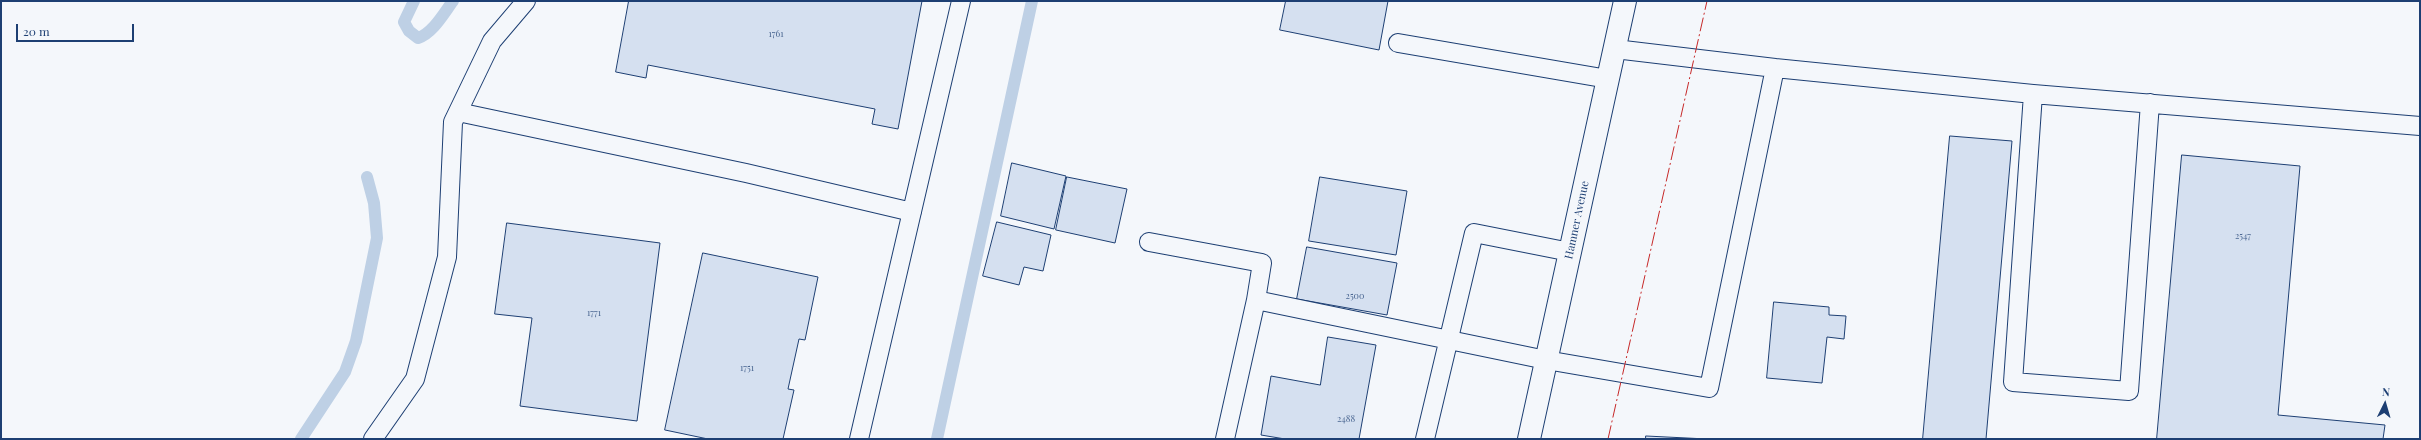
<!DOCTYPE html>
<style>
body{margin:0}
#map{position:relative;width:2421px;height:440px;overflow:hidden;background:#f4f7fb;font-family:"Playfair Display",serif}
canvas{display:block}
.frame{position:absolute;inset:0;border:2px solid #1d3f73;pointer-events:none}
.north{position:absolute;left:2365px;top:384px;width:40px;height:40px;-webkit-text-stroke:3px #f4f7fb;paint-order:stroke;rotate:5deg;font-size:11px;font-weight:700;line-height:16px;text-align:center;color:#1d3f73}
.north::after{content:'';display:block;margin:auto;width:14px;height:18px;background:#1d3f73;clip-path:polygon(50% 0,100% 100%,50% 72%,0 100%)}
.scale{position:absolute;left:16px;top:24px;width:118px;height:18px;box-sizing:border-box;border:2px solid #1d3f73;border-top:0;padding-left:5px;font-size:12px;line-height:14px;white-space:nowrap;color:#1d3f73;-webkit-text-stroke:3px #f4f7fb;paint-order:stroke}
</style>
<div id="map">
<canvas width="2421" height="440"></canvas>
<div class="frame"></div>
<div class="north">N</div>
<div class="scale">20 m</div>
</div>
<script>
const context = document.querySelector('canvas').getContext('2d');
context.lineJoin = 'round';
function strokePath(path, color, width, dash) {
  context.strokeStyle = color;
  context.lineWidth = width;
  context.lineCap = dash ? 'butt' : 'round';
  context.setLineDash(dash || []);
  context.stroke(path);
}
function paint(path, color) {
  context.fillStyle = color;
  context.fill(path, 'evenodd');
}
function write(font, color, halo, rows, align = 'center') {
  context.font = font + ' "Playfair Display",serif';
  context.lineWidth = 3;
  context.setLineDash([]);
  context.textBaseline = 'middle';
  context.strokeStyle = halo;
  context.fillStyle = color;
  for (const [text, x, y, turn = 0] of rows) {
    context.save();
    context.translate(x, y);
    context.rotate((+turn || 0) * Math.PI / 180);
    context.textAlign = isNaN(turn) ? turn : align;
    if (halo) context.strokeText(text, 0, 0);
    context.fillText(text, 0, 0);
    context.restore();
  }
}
strokePath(new Path2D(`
 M414 1 404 22 409 31 418 38C433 33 444 13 453 1
 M301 439 345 372 356 341 377 238 374 203 367 177
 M937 439 1032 1`), '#bed0e5', 12);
const building = new Path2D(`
 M629 1H922L898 129 872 124 875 109 648 65 646 78 616 72Z
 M1286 1H1388L1379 50 1280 30Z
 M1950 136 2012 141 1986 439H1923Z
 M2182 155 2300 166 2278 415 2385 425 2383 439H2157Z
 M1012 163 1066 176 1054 229 1001 216Z
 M1067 177 1127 189 1115 243 1056 230Z
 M1320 177 1407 191 1396 255 1309 241Z
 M997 222 1051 235 1043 271 1024 267 1019 285 983 276Z
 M507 223 660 243 637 421 520 406 532 318 495 314Z
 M1307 247 1397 263 1387 315 1297 299Z
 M703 253 818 277 805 340 799 339 788 389 794 390 783 439H708L665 430Z
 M1774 302 1829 307V315L1846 316 1844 339 1827 337 1822 383 1767 378Z
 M1328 337 1376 345 1359 439H1285L1261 435 1271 376 1320 385Z
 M1646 436 1707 439H1646Z`);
paint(building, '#d5e0f0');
strokePath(building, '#1d3f73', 1);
const lane = new Path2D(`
 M1398 43 1608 79
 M1775 68 2033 94 2420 126
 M2033 94 2013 382 2129 391 2150 103
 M458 112 746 173 912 212
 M1149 242 1262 263 1256 300 1546 360 1709 388 1775 68 1615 49
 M373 439 415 379 447 257 453 122 492 41 526 1
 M859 439 961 1
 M1225 439 1256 300
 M1425 439 1474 233 1570 252`);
const primary = new Path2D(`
 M1529 439 1625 1`);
strokePath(lane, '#1d3f73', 20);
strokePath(primary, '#1d3f73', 24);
strokePath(lane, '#f4f7fb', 18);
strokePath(primary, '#f4f7fb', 22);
strokePath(new Path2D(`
 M1608 439 1707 1`), '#c62828', 1, [14, 3, 2, 3]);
write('9px', '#4b6792', null, [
 ["1761",776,34],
 ["2547",2243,236],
 ["2500",1355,296],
 ["1771",594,313],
 ["1751",747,368],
 ["2488",1346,419]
]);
write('11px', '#1d3f73', '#f4f7fb', [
 ["Hamner Avenue",1577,220,-78]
]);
</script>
